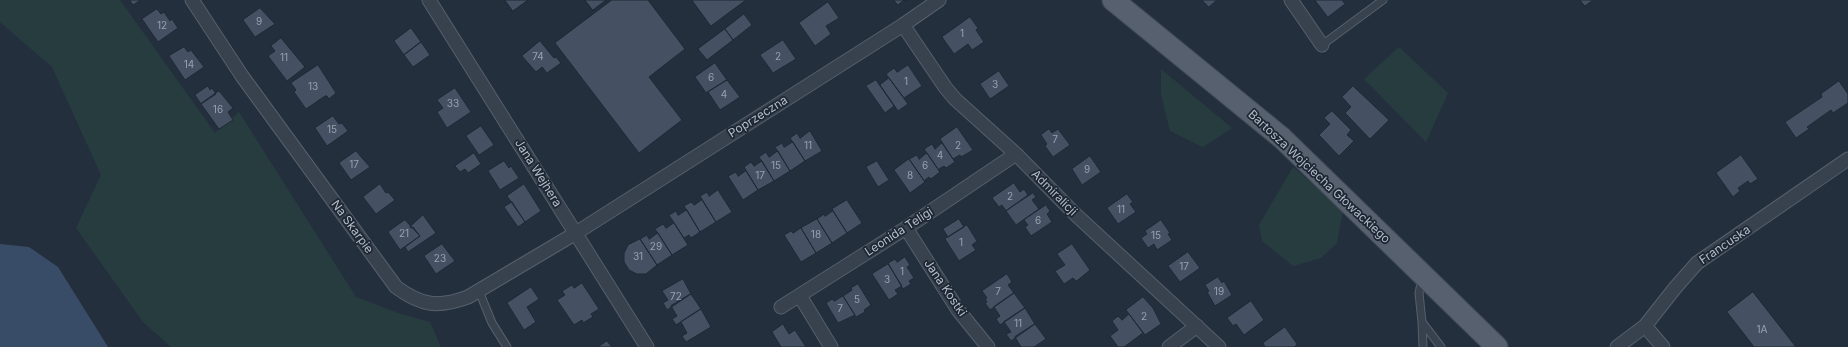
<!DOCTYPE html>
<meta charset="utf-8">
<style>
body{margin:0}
canvas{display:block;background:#242f3e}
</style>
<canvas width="1848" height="347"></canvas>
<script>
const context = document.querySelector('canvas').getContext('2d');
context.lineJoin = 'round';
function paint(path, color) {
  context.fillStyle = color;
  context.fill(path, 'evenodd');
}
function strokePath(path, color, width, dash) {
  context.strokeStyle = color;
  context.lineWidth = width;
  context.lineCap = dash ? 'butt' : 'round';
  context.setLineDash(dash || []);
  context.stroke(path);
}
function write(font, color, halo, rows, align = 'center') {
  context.font = font + ' Inter,sans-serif';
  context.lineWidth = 3.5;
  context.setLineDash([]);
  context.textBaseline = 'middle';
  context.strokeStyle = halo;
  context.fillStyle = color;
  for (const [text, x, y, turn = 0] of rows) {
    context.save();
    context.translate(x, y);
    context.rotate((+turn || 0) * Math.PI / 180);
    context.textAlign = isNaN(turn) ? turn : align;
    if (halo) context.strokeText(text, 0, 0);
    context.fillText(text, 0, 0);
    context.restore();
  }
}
paint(new Path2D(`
 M0 0H120L215 133 239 112 356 297 398 313 430 322 441 347H171L143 322 76 228 101 175 52 67 0 22Z
 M1399 47 1448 93 1426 142 1364 79Z
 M1161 69 1232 128 1203 147 1170 131 1161 94Z
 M1293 167 1343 211 1337 243 1321 258 1293 266 1262 241 1259 225Z`), '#263c3f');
paint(new Path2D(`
 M0 244 29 247 58 267 108 347H0Z`), '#394c67');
const building = new Path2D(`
 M130 0H141L133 5Z
 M505 0H528L513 11Z
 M585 0H606L593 10Z
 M612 0H648L685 49 649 77 682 120 639 153 555 43Z
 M692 0H746L711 26Z
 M894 0H908H904L898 5Z
 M1202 0H1217L1209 7Z
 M1315 0H1342L1345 4 1328 17Z
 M1580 0H1593L1585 6Z
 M828 2 839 18 826 26 831 34 815 46 799 23Z
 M260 8 275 24 255 37 243 20Z
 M157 9 161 14 164 12 170 21 172 19 178 28 158 42 142 19Z
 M744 14 752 25 733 40 725 29Z
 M970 17 978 28 976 30 984 42 972 50 968 44 954 54 942 37Z
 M411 28 421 42 404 55 394 41Z
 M725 29 733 40 707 60 698 49Z
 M281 38 305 67 287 81 268 56 275 51 271 46Z
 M783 40 796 59 773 73 760 55Z
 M540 41 554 58 556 57 561 63 547 73 542 67 536 72 522 56Z
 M421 42 430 55 413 67 404 55Z
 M184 47 188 52 191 50 204 67 185 80 169 56Z
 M715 63 727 80 706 93 695 77Z
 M318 65 336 93 329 99 327 96H325L306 109 294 92 296 90 291 83Z
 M908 65 922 86 904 98 886 74 894 68 897 72Z
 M999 71 1009 86 990 99 980 84Z
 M889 78 908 104 898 111 880 85Z
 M727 80 740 97 720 110 708 92Z
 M876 80 894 106 885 113 866 86Z
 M1839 81 1848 94V103L1833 113 1831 110 1807 127 1809 129 1796 138 1785 122 1822 97 1821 94Z
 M208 86 210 90 212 88 216 94 201 104 195 95Z
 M1353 86 1389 120 1370 139 1345 113 1351 107 1342 97Z
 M455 88 471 112 447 128 437 112 443 108 437 100Z
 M219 91 233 108 228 112 233 120 219 129 201 104Z
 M1332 111 1351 130 1347 135 1354 141 1339 156 1319 135 1330 124 1324 118Z
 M333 116 339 124 342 123 348 131 327 146 315 128Z
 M481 126 494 145 479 155 466 136Z
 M957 127 973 150 961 157 960 155 953 159 940 139Z
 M1049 129 1052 133 1058 129 1070 145 1053 157 1045 146 1047 144 1041 135Z
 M810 131 822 151 805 161 790 138 797 133 800 138Z
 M793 142 805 161 790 171 775 147 782 143 784 147Z
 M942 143 955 162 946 168 944 166 939 169 940 172 924 149 932 144 935 149Z
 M356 151 370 167 351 180 339 163Z
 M778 151 790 171 774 181 759 157 766 152 769 157Z
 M474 153 481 164 468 173 465 169 460 172 455 166Z
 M927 153 940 172 931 179 929 177 925 180V182L909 159 917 155 919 159Z
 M1741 155 1758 179 1750 184 1748 181 1738 188 1740 191 1733 197 1716 173Z
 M1090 156 1101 172 1082 185 1072 169Z
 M909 159 925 182 910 193 894 170Z
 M504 161 509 168 511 166 519 178 500 190 488 171Z
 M762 161 774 181 758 190 744 167 751 162 754 166Z
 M877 161 889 180 878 187 866 167Z
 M746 171 758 190 743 200 728 176 736 172 738 176Z
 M1014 183 1020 192 1024 189 1028 195 1006 211 1002 205 999 207 992 198Z
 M380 184 386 193 388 192 395 200 376 214 363 197Z
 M524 184 541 211 525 222 507 196Z
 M718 190 732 212 716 222 700 196 707 192 709 196Z
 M1033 193 1036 197 1032 200 1039 209 1016 225 1006 211Z
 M1127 194 1133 202 1130 204 1136 212 1118 224 1107 208Z
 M702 200 716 222 700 232 684 206 691 202 694 205Z
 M847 200 862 223 847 233 832 209Z
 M512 202 525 222 518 227 504 207Z
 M1046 205 1050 211 1047 214 1052 222 1031 236 1025 227 1028 225 1024 220Z
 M687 210 700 232 691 238 689 235 684 238 669 215 676 211 678 215Z
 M833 211 847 233 832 243 817 219 824 214 825 216Z
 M423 215 436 233 408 252 405 247 420 236 413 227 411 228 410 227Z
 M817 219 832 243 816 253 801 228Z
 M959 219 964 227 948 237 943 229Z
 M405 220 420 236 400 250 388 232Z
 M1161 220 1170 233 1168 234 1172 240 1157 250 1154 244 1148 248 1141 238 1147 234 1145 231Z
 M674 223 688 245 672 255 655 229 663 224 666 228Z
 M967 225 977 241 972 245 976 250 959 261 945 239Z
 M801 228 816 253 801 262 784 235 791 231 793 233Z
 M658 233 672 255 657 265 640 239 647 235 649 239Z
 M640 239 657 265 646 274H637L629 270 624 262V253L628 245Z
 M442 244 455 261 436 274 424 256Z
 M1072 244 1090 270 1078 280 1076 281 1073 278 1064 284 1055 271 1065 265 1057 254Z
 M1188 252 1200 268 1180 282 1168 266Z
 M905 257 910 265 907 267 914 278 909 281 911 284 903 289 888 263 895 259 897 262Z
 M888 264 902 286 895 290 898 294 889 300 872 274Z
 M1007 274 1012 282 1008 285 1014 293 990 310 985 303 987 302 985 299 987 298 982 291Z
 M1218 277 1222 283 1224 281 1232 295 1215 306 1207 292 1209 291 1205 285Z
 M683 279 691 294 667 310 663 303 668 300 662 291Z
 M582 283 599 309 591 314 593 317 583 323 582 320 574 325 557 300 565 295 562 291 572 285 574 288Z
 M858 284 871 305 864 310 865 312 856 317 843 296 852 290 851 288Z
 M531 287 539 299 527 307 536 322 524 330 507 303Z
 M1753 292 1796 347H1754L1727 312Z
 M1014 293 1025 308 1000 325 996 319 1000 316 994 307Z
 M691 294 701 309 676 325 672 319 677 316 671 306Z
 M843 296 855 315 838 323 826 303 832 299 834 301Z
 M1143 297 1153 308 1161 324 1145 335 1126 310Z
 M1251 301 1264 320 1244 335 1236 324 1233 326 1227 318Z
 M1025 308 1035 324 1011 341 1006 334 1011 332 1004 322Z
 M701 309 711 327 686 342 682 336 687 333 681 322Z
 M1129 314 1143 333 1124 347H1118L1110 336 1118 330 1112 321 1118 316 1122 320Z
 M783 324 789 334 795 330 806 347H781L772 332Z
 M1035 324 1046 339 1034 347H1021L1015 337Z
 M1285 327 1297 344 1295 347H1265L1263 343Z
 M607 341 612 347H598Z`);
paint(building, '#455162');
strokePath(building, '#1f2835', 1);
const service = new Path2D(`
 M1322 45 1383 0
 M1422 279 1419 293 1422 322 1441 347
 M479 291 492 323 507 347
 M1422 322 1423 347`);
const minor = new Path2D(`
 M192 0 242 76 396 287C422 306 438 308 468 297L576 233 903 25 939 0
 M429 0 647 347
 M1291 0 1322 45
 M903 25 945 87 955 99 1016 154 1076 215 1219 347
 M906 228 958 310 988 347
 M800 296 831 347
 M781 307 906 228 1016 154
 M1645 326 1663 347
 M1169 347 1197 326
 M1617 347 1645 326 1675 288 1697 263 1848 159`);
const primary = new Path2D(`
 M1113 0 1282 138 1497 347`);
strokePath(service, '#565f6c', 9);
strokePath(minor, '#565f6c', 15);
strokePath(primary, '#414a57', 23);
strokePath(service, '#38414e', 7);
strokePath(minor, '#38414e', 13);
strokePath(primary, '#56606e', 21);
write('10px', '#98a1af', null, [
 ["9",259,22],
 ["12",162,26],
 ["1",962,34],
 ["74",538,57],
 ["2",778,57],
 ["11",284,58],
 ["14",189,65],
 ["6",711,78],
 ["1",906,82],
 ["3",995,85],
 ["13",313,87],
 ["4",724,95],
 ["33",453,104],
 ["16",218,110],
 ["15",332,130],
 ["7",1055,140],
 ["11",808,146],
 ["2",958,146],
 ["4",940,156],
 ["17",354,165],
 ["15",776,166],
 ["6",925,166],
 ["9",1087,170],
 ["17",760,176],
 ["8",910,176],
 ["2",1010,197],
 ["11",1121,210],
 ["6",1038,221],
 ["21",404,234],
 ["18",816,235],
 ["15",1156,236],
 ["1",961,243],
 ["29",656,247],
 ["31",638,257],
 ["23",440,259],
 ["17",1184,267],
 ["1",902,272],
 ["3",887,280],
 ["7",998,292],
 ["19",1219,292],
 ["72",676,297],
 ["5",857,300],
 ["7",840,309],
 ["2",1144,317],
 ["11",1018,324],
 ["1A",1762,330]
]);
write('12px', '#b4bcc9', '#1d2633', [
 ["Poprzeczna",758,117,-32],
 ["Jana Wejhera",538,173,58],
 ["Bartosza Wojciecha Głowackiego",1319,177,43],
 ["Admiralicji",1054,193,45],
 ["Na Skarpie",352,227,54],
 ["Leonida Teligi",899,232,-33],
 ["Francuska",1725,245,-34],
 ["Jana Kostki",945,288,56]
]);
</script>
